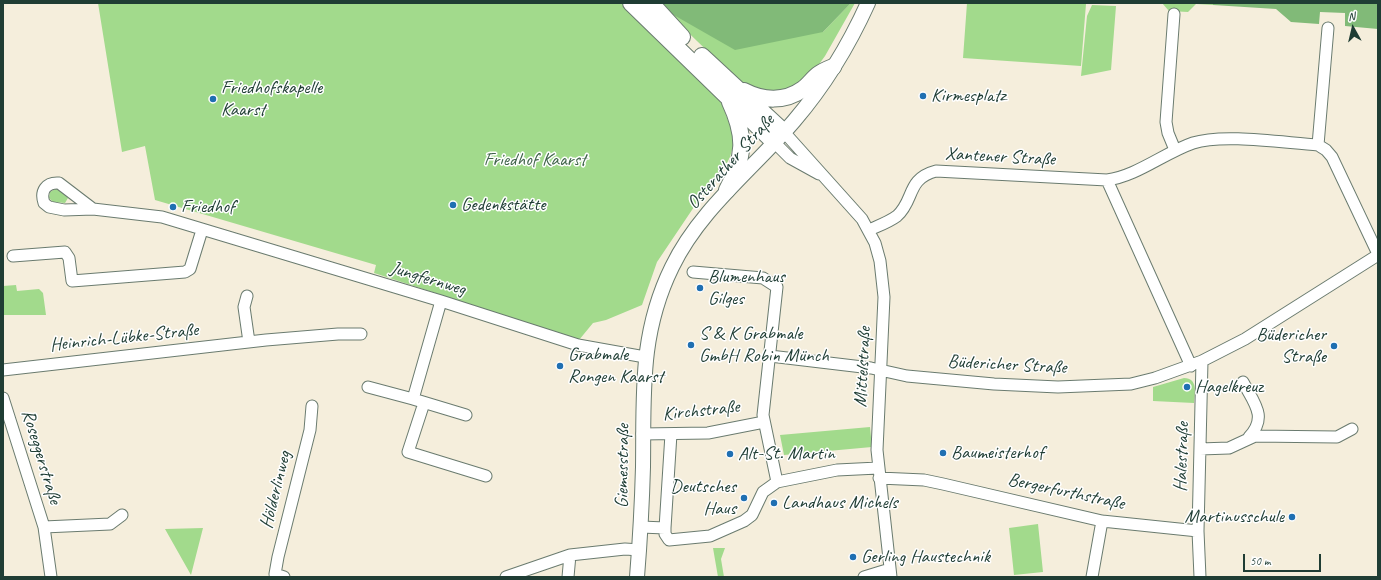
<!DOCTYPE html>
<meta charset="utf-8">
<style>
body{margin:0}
#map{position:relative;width:1381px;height:580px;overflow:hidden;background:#f5eedc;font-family:Caveat,sans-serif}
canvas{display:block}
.frame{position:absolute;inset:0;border:4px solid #1f3d34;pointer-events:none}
.north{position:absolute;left:1333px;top:8px;width:40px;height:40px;-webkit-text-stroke:3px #fff;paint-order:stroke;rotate:352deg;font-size:11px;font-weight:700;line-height:16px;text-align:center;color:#1f3d34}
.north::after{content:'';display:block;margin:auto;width:14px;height:18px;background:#1f3d34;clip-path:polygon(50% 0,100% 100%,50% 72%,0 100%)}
.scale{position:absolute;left:1243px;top:554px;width:78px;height:18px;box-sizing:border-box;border:2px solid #1f3d34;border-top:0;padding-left:5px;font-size:12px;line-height:14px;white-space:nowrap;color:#1f3d34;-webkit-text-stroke:3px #fff;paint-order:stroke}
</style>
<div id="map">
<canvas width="1381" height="580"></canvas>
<div class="frame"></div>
<div class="north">N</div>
<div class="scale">50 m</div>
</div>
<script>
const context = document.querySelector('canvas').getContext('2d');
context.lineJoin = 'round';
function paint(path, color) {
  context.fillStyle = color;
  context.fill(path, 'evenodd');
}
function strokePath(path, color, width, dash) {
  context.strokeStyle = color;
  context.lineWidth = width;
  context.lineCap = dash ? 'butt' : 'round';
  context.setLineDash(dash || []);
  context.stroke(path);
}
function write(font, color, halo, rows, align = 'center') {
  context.font = font + ' Caveat,sans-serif';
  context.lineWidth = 3;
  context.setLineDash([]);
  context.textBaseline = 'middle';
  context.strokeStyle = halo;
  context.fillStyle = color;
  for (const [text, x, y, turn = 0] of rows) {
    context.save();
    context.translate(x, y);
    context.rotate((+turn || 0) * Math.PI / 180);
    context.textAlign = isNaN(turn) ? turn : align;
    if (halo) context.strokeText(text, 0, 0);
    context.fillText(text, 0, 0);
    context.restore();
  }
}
paint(new Path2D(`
 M98 3H622L709 86 722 104 735 139 730 157 720 177 698 201 657 262 642 305 606 320 593 323 579 340 374 273 376 265 155 200 145 146 122 152Z
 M851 3H855L825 56 809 78 781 93 749 87 729 72 665 10 823 32Z
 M967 3 1086 4 1081 66 963 58Z
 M1162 3H1213V5L1196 4 1188 12 1169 11Z
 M1092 5 1116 6 1111 70 1081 76 1087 16Z
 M55 189 59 190 68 198 65 203 53 202 49 198 50 192Z
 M16 285 17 291 39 289 43 293 46 315H3V286Z
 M1184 378C1198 378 1195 393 1194 403L1153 401V387Z
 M870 427 872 447 784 455 780 435Z
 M1038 524 1043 572 1014 575 1009 528Z
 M203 528 191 575 165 529Z
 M713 548H725L721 559 724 577H718Z`), '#a2da8c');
paint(new Path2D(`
 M661 3H851L823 32 735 50 665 10Z
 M1213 3H1378V29L1345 26V13L1320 12 1319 24 1291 22 1276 9 1213 5Z`), '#81ba78');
const minor = new Path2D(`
 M1174 14 1166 122 1168 133 1175 150
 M784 132 862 219 875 243 880 261 884 297 877 450 891 577
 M774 142 790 158 819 174
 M1318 145 1328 28
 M1107 180 1191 366
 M93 209 59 183C46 182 40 191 44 203L49 207 64 210 93 209 162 217 441 301 578 345 645 357
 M869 230C878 226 889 222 897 216 915 200 906 179 936 171L1107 180C1137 176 1164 153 1193 143 1223 133 1285 143 1318 145L1326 150 1332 157 1378 254
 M13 256 65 252 69 258 72 281 185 272 190 269 202 230
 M693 272 763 278 777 287 763 415 777 482
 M247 296 244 307 249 342
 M441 301 413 399 466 415
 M770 356 871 368 907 376 994 384 1058 387 1131 384 1155 378 1202 361 1245 339 1378 255
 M3 370 266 340 338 334H361
 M1243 382C1254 403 1268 417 1249 437
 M368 387 413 399
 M3 398 44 527 51 577
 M424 403 408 452 486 476
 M642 434 708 433 764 422
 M671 434 665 528V534L669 540 710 536 744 521 752 515 763 492 777 482 837 470 878 468
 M1200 449 1229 448 1255 436 1337 437 1352 429
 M879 478 924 480 943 484 1102 521 1198 531
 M44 527 110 524 122 515
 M641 527 665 528
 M284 577 275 574 278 557 310 430 312 406
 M506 577 570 555 625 549 640 550
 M568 577 570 555
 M864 577 890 569
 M1092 577 1102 521
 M1200 577 1198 531 1202 361`);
const major = new Path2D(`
 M637 577C640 540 642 504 643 467 644 395 639 334 672 267 700 209 753 169 794 121 824 86 849 45 868 3`);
const highway = new Path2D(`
 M631 3 774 142
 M651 3 682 37
 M702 56 784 132
 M744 91C763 101 785 102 803 89 809 85 813 78 819 74 823 71 828 69 833 67
 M727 190C745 157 746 136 730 102`);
strokePath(minor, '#6a7b6f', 13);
strokePath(major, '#6a7b6f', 16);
strokePath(highway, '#6a7b6f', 18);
strokePath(minor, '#fff', 11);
strokePath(major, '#fff', 14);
strokePath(highway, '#fff', 16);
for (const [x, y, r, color] of [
 [923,96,4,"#1f6fb2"],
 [213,99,4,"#1f6fb2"],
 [453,205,4,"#1f6fb2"],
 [173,207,4,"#1f6fb2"],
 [700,288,4,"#1f6fb2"],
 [691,345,4,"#1f6fb2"],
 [1334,346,4,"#1f6fb2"],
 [560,366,4,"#1f6fb2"],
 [1187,387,4,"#1f6fb2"],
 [943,453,4,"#1f6fb2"],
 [730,454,4,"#1f6fb2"],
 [744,498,4,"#1f6fb2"],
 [774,503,4,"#1f6fb2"],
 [1292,517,4,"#1f6fb2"],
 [853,557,4,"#1f6fb2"]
]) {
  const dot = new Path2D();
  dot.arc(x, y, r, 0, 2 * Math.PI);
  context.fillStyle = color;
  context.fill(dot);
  strokePath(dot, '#fff', 1.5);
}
write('19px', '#1f3d34', '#fff', [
 ["Friedhofskapelle",221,88],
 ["Kaarst",221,110],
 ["Kirmesplatz",931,96],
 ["Gedenkstätte",461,205],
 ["Friedhof",181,207],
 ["Blumenhaus",708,277],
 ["Gilges",708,299],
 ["S & K Grabmale",699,334],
 ["GmbH Robin Münch",699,356],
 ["Büdericher",1326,335,"right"],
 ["Straße",1326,357,"right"],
 ["Grabmale",568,355],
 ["Rongen Kaarst",568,377],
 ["Hagelkreuz",1195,387],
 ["Baumeisterhof",951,453],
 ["Alt-St. Martin",738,454],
 ["Deutsches",736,487,"right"],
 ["Haus",736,509,"right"],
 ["Landhaus Michels",782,503],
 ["Martinusschule",1284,517,"right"],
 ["Gerling Haustechnik",861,557]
], 'left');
write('19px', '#1f3d34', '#fff', [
 ["Xantener Straße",1000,157,3],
 ["Osterather Straße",731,162,-48],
 ["Jungfernweg",428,279,17],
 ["Heinrich-Lübke-Straße",124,338,-6],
 ["Büdericher Straße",1007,365,3],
 ["Mittelstraße",863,367,-87],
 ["Kirchstraße",701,411,-6],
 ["Roseggerstraße",41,457,73],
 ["Halestraße",1182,457,-88],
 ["Giemesstraße",623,466,-89],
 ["Hölderlinweg",276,490,-76],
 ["Bergerfurthstraße",1066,492,12]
]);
write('19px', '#40644a', '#fff', [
 ["Friedhof Kaarst",535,160]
]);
</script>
